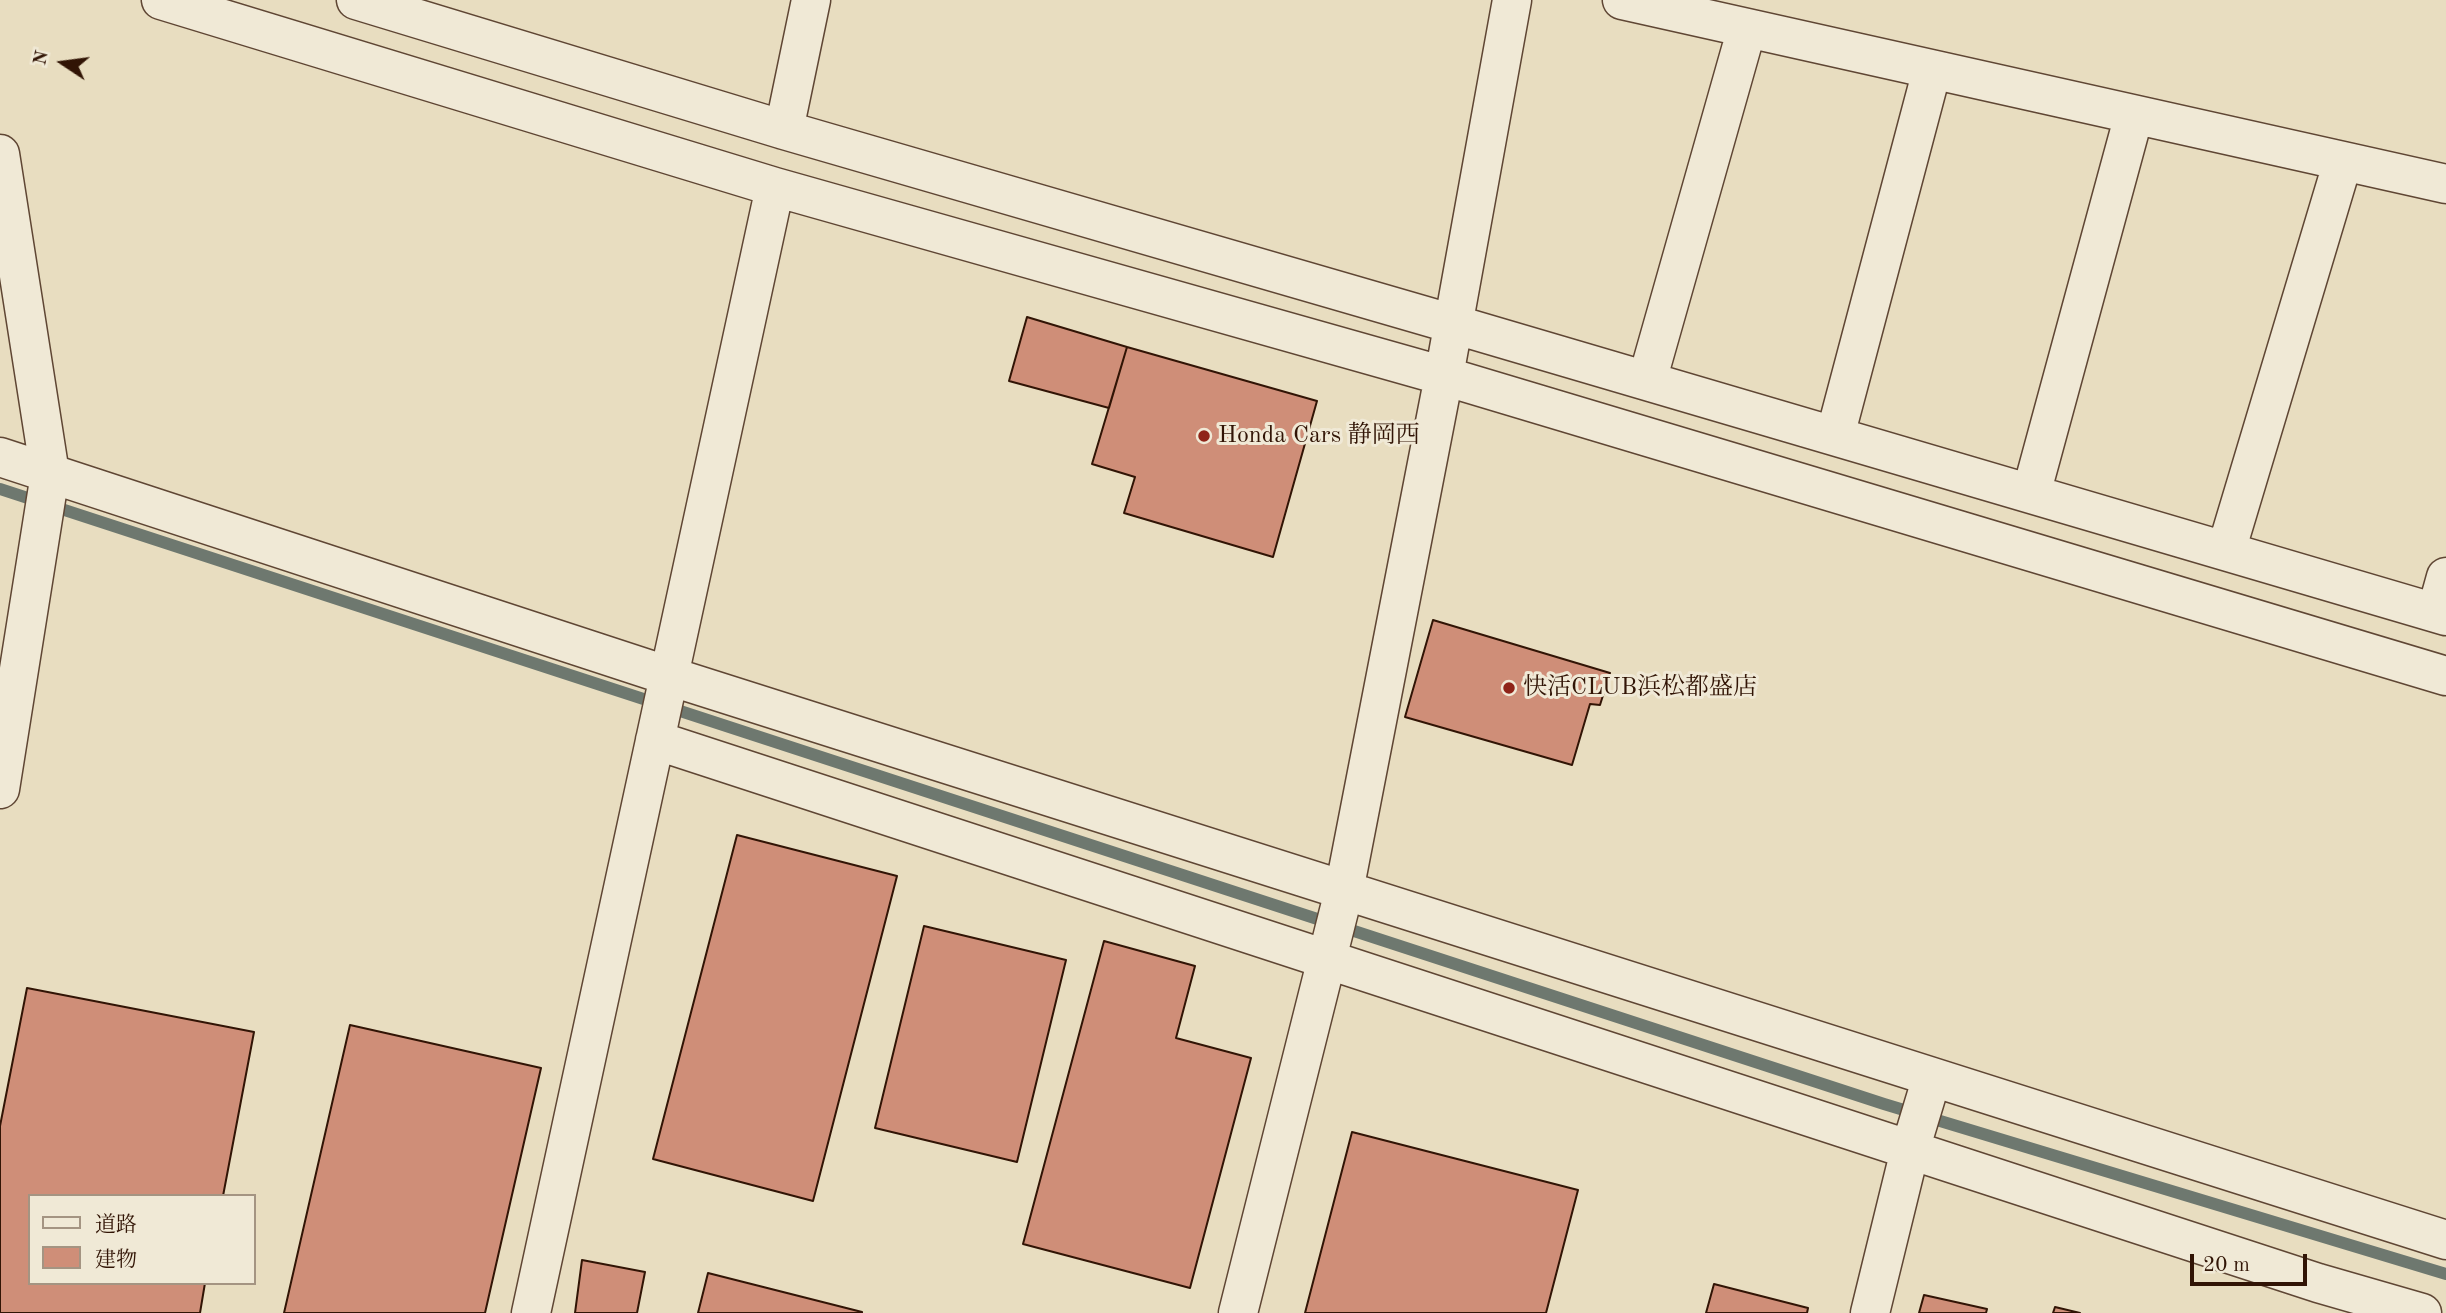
<!DOCTYPE html>
<meta charset="utf-8">
<style>
body{margin:0}
#map{position:relative;width:2446px;height:1313px;overflow:hidden;background:#e8ddc0;font-family:"Old Standard TT","Noto Serif JP",serif}
canvas{display:block}
.legend{position:absolute;left:28px;top:1194px;width:228px;height:91px;box-sizing:border-box;background:#f0e9d6;border:2px solid #a49482;margin:0;padding:9px 12px;list-style:none;font-size:21px;color:#311405}
.legend li{display:flex;align-items:center;gap:14px;height:35px}
.legend b{width:35px;border:2px solid #a49482}
.north{position:absolute;left:28px;top:28px;width:70px;height:70px;-webkit-text-stroke:5px #f0e9d6;paint-order:stroke;rotate:283deg;font-size:19px;font-weight:700;line-height:28px;text-align:center;color:#311405}
.north::after{content:'';display:block;margin:auto;width:24px;height:32px;background:#311405;clip-path:polygon(50% 0,100% 100%,50% 72%,0 100%)}
.scale{position:absolute;left:2190px;top:1254px;width:117px;height:32px;box-sizing:border-box;border:4px solid #311405;border-top:0;padding-left:9px;font-size:21px;line-height:24px;white-space:nowrap;color:#311405;-webkit-text-stroke:5px #f0e9d6;paint-order:stroke}
</style>
<div id="map">
<canvas width="2446" height="1313"></canvas>
<ul class="legend">
<li><b style="height:9px;background:#f0e9d6"></b>道路</li>
<li><b style="height:19px;background:#cf8e78"></b>建物</li>
</ul>
<div class="north">N</div>
<div class="scale">20 m</div>
</div>
<script>
const context = document.querySelector('canvas').getContext('2d');
context.lineJoin = 'round';
function strokePath(path, color, width, dash) {
  context.strokeStyle = color;
  context.lineWidth = width;
  context.lineCap = dash ? 'butt' : 'round';
  context.setLineDash(dash || []);
  context.stroke(path);
}
function paint(path, color) {
  context.fillStyle = color;
  context.fill(path, 'evenodd');
}
function write(font, color, halo, rows, align = 'center') {
  context.font = font + ' "Old Standard TT","Noto Serif JP",serif';
  context.lineWidth = 6;
  context.setLineDash([]);
  context.textBaseline = 'middle';
  context.strokeStyle = halo;
  context.fillStyle = color;
  for (const [text, x, y, turn = 0] of rows) {
    context.save();
    context.translate(x, y);
    context.rotate((+turn || 0) * Math.PI / 180);
    context.textAlign = isNaN(turn) ? turn : align;
    if (halo) context.strokeText(text, 0, 0);
    context.fillText(text, 0, 0);
    context.restore();
  }
}
strokePath(new Path2D(`
 M0 489 1884 1104 2446 1274`), '#6e786f', 12);
const building = new Path2D(`
 M1027 317 1127 347 1109 408 1009 381Z
 M1127 347 1317 401 1273 557 1124 513 1135 477 1092 464Z
 M1433 620 1610 673 1600 705 1590 704 1572 765 1405 717Z
 M737 835 897 876 813 1201 653 1159Z
 M924 926 1066 960 1017 1162 875 1128Z
 M1104 941 1195 966 1176 1038 1251 1058 1190 1288 1023 1244Z
 M27 988 254 1032 223 1196H30V1283H205L200 1313H0V1126Z
 M350 1025 541 1068 485 1313H284Z
 M1352 1132 1578 1190 1546 1313H1305Z
 M582 1260 645 1272 637 1313H575Z
 M708 1273 862 1312V1313H698Z
 M1714 1284 1808 1308 1807 1313H1706Z
 M1924 1295 1987 1309 1986 1313H1919Z
 M2055 1307 2080 1313H2053Z`);
paint(building, '#cf8e78');
strokePath(building, '#311405', 2);
const minor = new Path2D(`
 M161 0 775 187 1444 376 2446 676
 M356 0 784 130 1453 324 2446 616
 M1622 0 2446 184
 M784 130 811 0
 M0 154 50 474 0 789
 M1647 381 1747 28
 M1835 436 1932 70
 M0 457 669 676 2446 1240
 M2031 494 2134 115
 M2226 551 2343 161
 M2436 613 2446 577
 M655 740 2318 1283 2422 1313
 M531 1313 775 187
 M1238 1313 1344 891 1444 376 1512 0
 M1870 1313 1910 1150 1932 1077`);
strokePath(minor, '#5f4634', 41);
strokePath(minor, '#f0e9d6', 38);
for (const [x, y, r, color] of [
 [1204,436,7,"#8f2418"],
 [1509,688,7,"#8f2418"]
]) {
  const dot = new Path2D();
  dot.arc(x, y, r, 0, 2 * Math.PI);
  context.fillStyle = color;
  context.fill(dot);
  strokePath(dot, '#f0e9d6', 2.5);
}
write('24px', '#311405', '#f0e9d6', [
 ["Honda Cars 静岡西",1218,436],
 ["快活CLUB浜松都盛店",1523,688]
], 'left');
</script>
